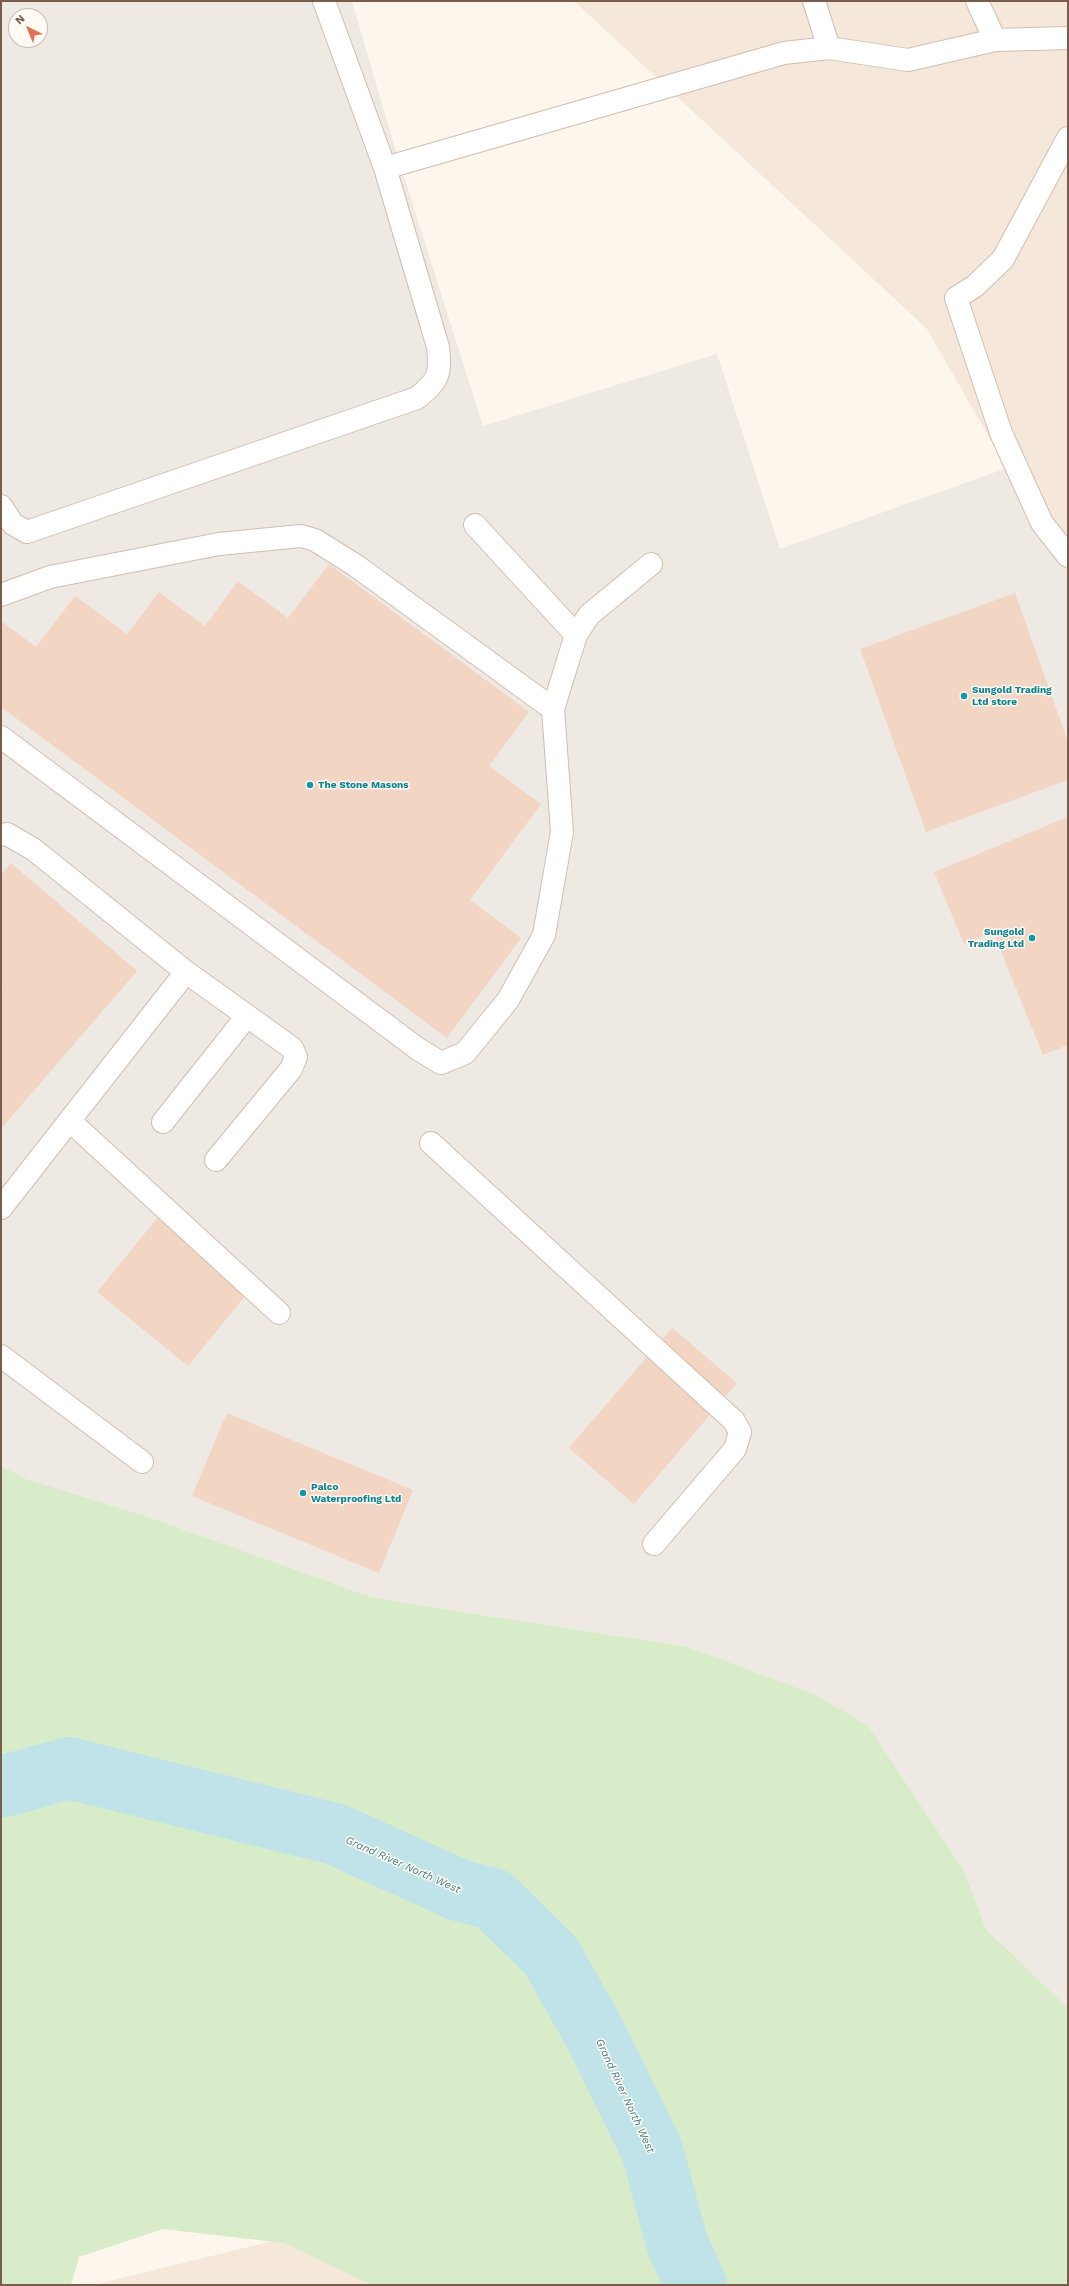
<!DOCTYPE html>
<style>
body{margin:0}
#map{position:relative;width:1069px;height:2286px;overflow:hidden;background:#fdf6ec;font-family:"Work Sans",sans-serif}
canvas{display:block}
.frame{position:absolute;inset:0;border:2px solid #7a5c4d;pointer-events:none}
.north{position:absolute;left:8px;top:8px;width:40px;height:40px;box-sizing:border-box;background:#fffaf3;border:1px solid #cabbb1;border-radius:50%;rotate:317deg;font-size:11px;font-weight:700;line-height:16px;text-align:center;color:#7a5c4d}
.north::after{content:'';display:block;margin:auto;width:14px;height:18px;background:#e76f51;clip-path:polygon(50% 0,100% 100%,50% 72%,0 100%)}
</style>
<div id="map">
<canvas width="1069" height="2286"></canvas>
<div class="frame"></div>
<div class="north">N</div>
</div>
<script>
const context = document.querySelector('canvas').getContext('2d');
context.lineJoin = 'round';
function paint(path, color) {
  context.fillStyle = color;
  context.fill(path, 'evenodd');
}
function strokePath(path, color, width, dash) {
  context.strokeStyle = color;
  context.lineWidth = width;
  context.lineCap = dash ? 'butt' : 'round';
  context.setLineDash(dash || []);
  context.stroke(path);
}
function write(font, color, halo, rows, align = 'center') {
  context.font = font + ' "Work Sans",sans-serif';
  context.lineWidth = 3;
  context.setLineDash([]);
  context.textBaseline = 'middle';
  context.strokeStyle = halo;
  context.fillStyle = color;
  for (const [text, x, y, turn = 0] of rows) {
    context.save();
    context.translate(x, y);
    context.rotate((+turn || 0) * Math.PI / 180);
    context.textAlign = isNaN(turn) ? turn : align;
    if (halo) context.strokeText(text, 0, 0);
    context.fillText(text, 0, 0);
    context.restore();
  }
}
paint(new Path2D(`
 M574 1H1068V575L927 329Z
 M342 2224 454 2285H93Z`), '#f5e8da');
paint(new Path2D(`
 M1 1H352L394 145 483 426 717 354 780 549 1007 468 1068 575V2008L986 1929 964 1871 688 1647 374 1598 149 1517 25 1479 1 1466ZM16 16H40V40H16Z`), '#efe9e4');
paint(new Path2D(`
 M1 1466 26 1479 149 1517 374 1598 688 1647 816 1695 868 1726 964 1871 986 1929 1068 2008V2285H371L284 2243 163 2229 79 2257 71 2285H1V1813L12 1811V1780L1 1769Z`), '#d8ecc9');
const water = new Path2D(`
 M1 1769 12 1780V1811L1 1813Z`);
paint(water, '#bfe3e8');
strokePath(water, '#a5d3da', 1);
strokePath(new Path2D(`
 M1 1787 69 1768 335 1834 461 1891 493 1899 551 1956 595 2034 652 2150 677 2243 696 2285`), '#bfe3e8', 62);
paint(new Path2D(`
 M329 564 529 712 489 766 541 804 470 900 521 938 447 1038 1 707V621L36 647 75 596 127 634 159 592 205 626 238 581 288 618Z
 M1015 593 1068 742V780L926 832 860 649Z
 M1068 817V1045L1043 1055 993 932 964 944 934 872Z
 M11 863 137 971 1 1129V987L3 985 1 983V875Z
 M159 1216 250 1290 188 1366 97 1292Z
 M672 1328 737 1383 634 1504 569 1448Z
 M227 1413 413 1490 379 1573 192 1496Z`), '#f3d5c3');
const minor = new Path2D(`
 M814 1 829 48
 M977 1 995 40 1068 38
 M1068 138 1003 259 975 286 956 298 1001 433 1042 523 1068 556
 M385 168 784 53 829 48 908 60 995 40
 M1 506 13 524 27 532 417 398C439 380 441 375 438 347L385 168 324 1
 M475 525 576 635
 M1 595 50 577 152 557 219 544 301 536 315 540 355 565 553 709
 M1 737 418 1049 441 1063 465 1053 508 1000 544 935 562 832 553 709 576 635 589 615 651 564
 M1 835 7 834 33 849 186 972 292 1048 296 1057 291 1069 216 1160
 M70 1121 279 1313
 M163 1122 247 1016
 M431 1143 734 1421 740 1432 735 1449 654 1544
 M1 1208 186 972
 M1 1356 142 1462`);
strokePath(minor, '#d1beb0', 24);
strokePath(minor, '#fff', 22);
for (const [x, y, r, color] of [
 [964,696,4,"#0f9aa8"],
 [310,785,4,"#0f9aa8"],
 [1032,938,4,"#0f9aa8"],
 [303,1493,4,"#0f9aa8"]
]) {
  const dot = new Path2D();
  dot.arc(x, y, r, 0, 2 * Math.PI);
  context.fillStyle = color;
  context.fill(dot);
  strokePath(dot, '#fffaf3', 1.5);
}
write('bold 10px', '#0d838f', '#fffaf3', [
 ["Sungold Trading",972,690],
 ["Ltd store",972,702],
 ["The Stone Masons",318,785],
 ["Sungold",1024,932,"right"],
 ["Trading Ltd",1024,944,"right"],
 ["Palco",311,1487],
 ["Waterproofing Ltd",311,1499]
], 'left');
write('italic 11px', '#437c86', '#fffaf3', [
 ["Grand River North West",403,1865,24],
 ["Grand River North West",625,2096,65]
]);
</script>
